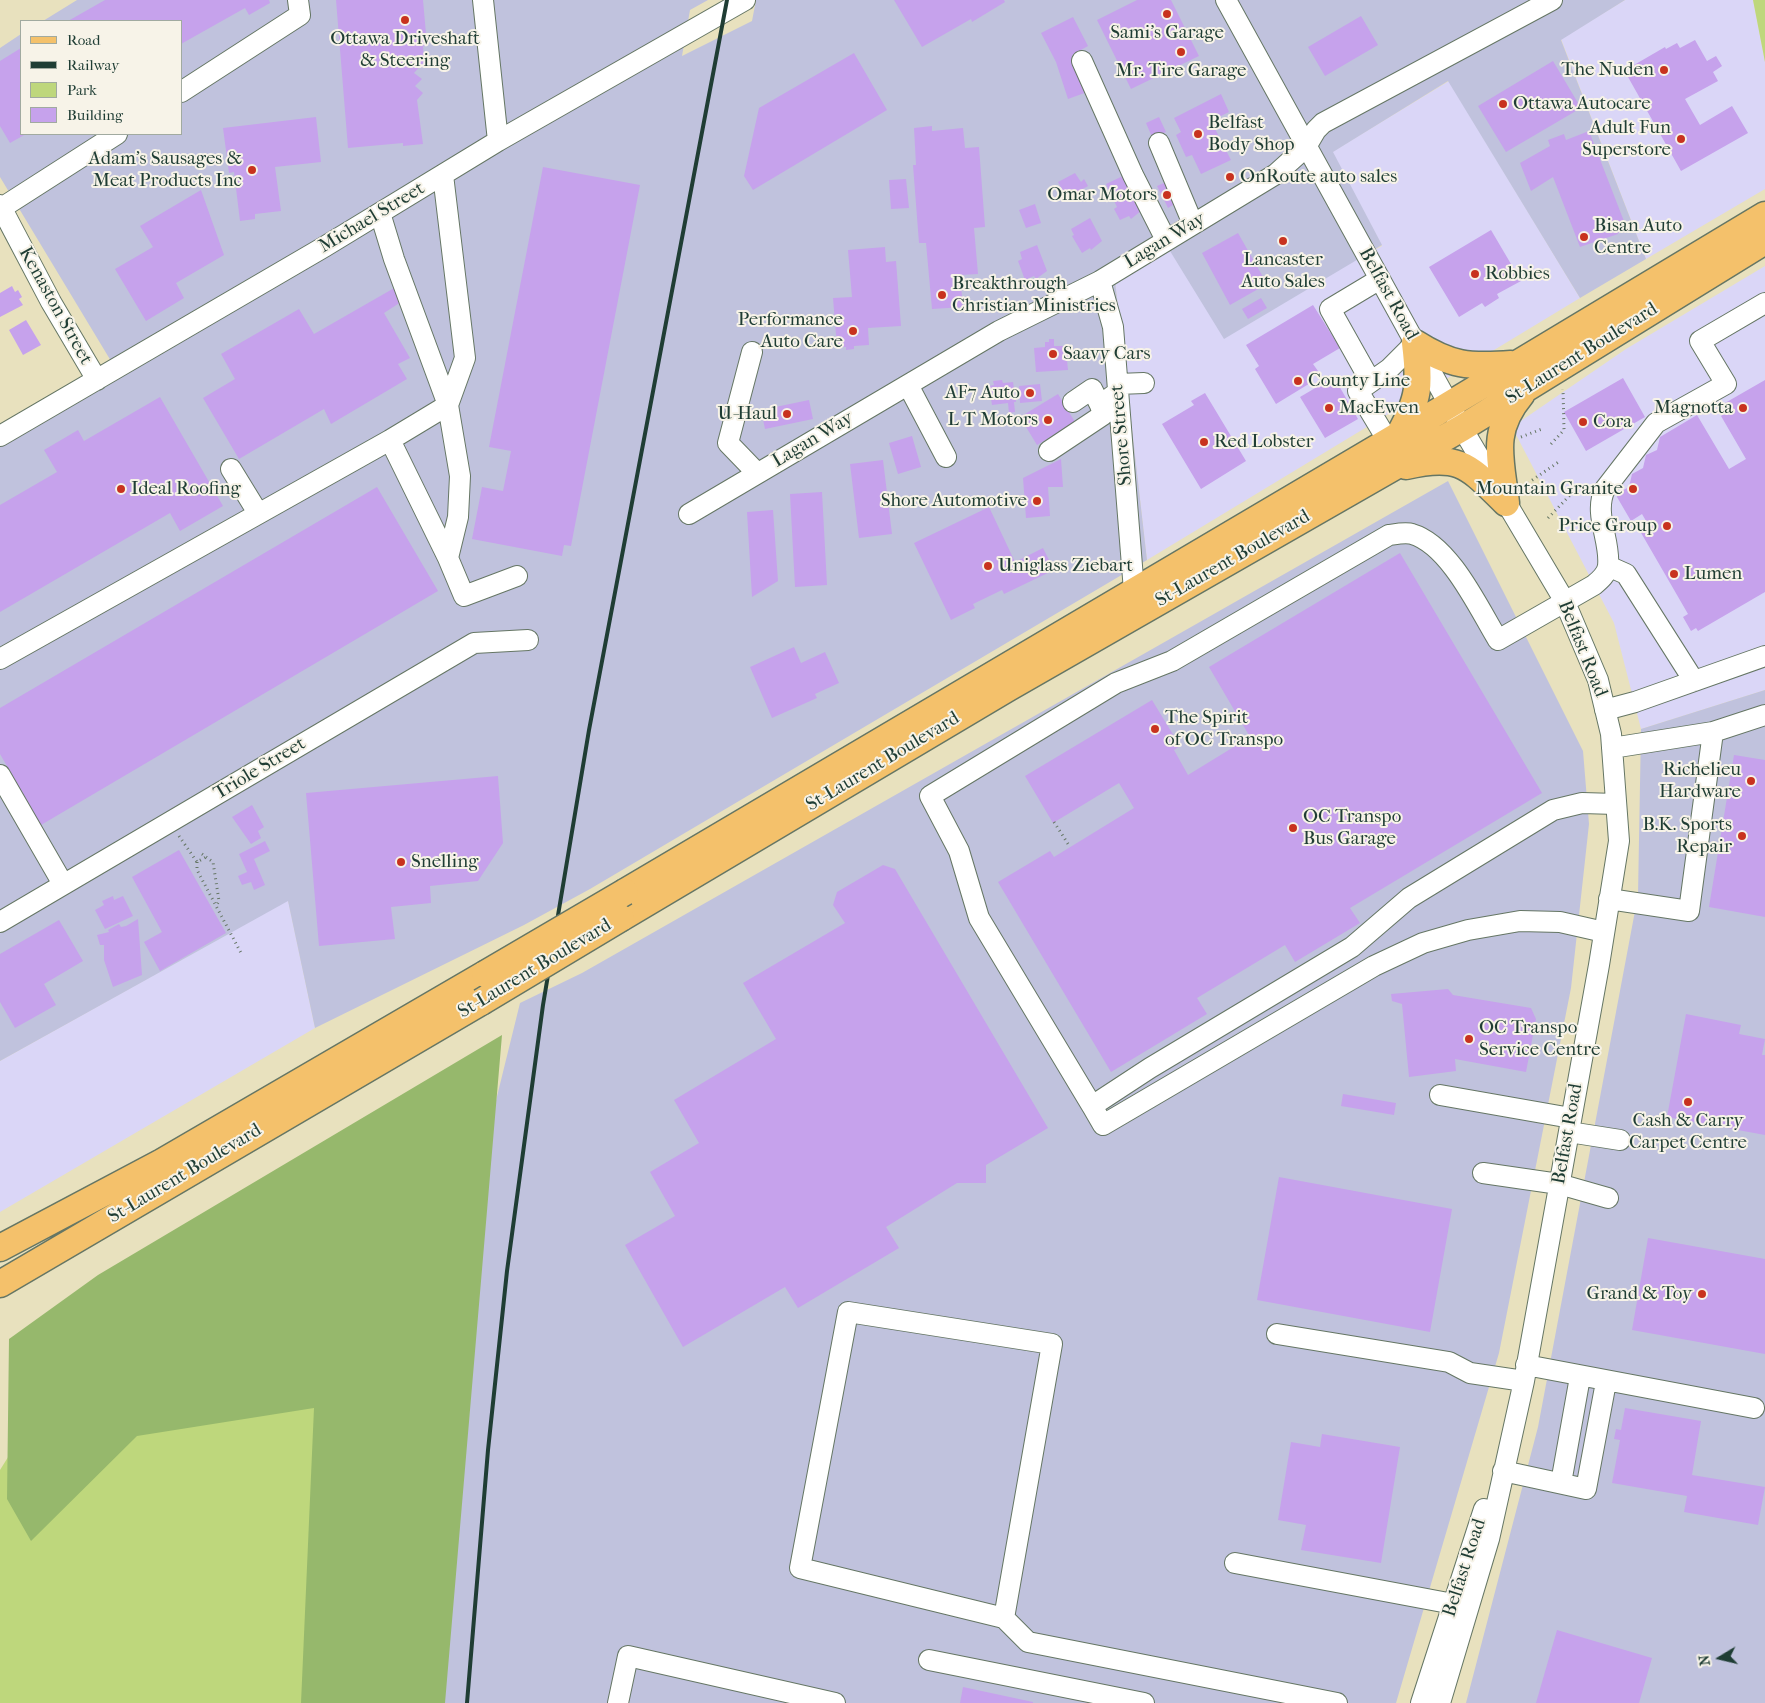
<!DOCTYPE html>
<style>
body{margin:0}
#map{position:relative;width:1765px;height:1703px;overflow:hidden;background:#e8e1be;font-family:"IM FELL French Canon",serif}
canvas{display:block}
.legend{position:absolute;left:20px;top:20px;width:162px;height:115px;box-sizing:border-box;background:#f7f3e8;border:1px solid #a1aaa0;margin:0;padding:6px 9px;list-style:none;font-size:15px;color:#1f3d34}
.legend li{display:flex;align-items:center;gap:10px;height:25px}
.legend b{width:25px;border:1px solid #a1aaa0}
.north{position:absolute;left:1695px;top:1633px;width:50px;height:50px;-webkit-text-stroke:4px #f7f3e8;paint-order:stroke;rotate:261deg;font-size:14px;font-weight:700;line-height:20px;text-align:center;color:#1f3d34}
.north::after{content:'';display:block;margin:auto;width:18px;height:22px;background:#1f3d34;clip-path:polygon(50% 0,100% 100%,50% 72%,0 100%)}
</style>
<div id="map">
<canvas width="1765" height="1703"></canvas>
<ul class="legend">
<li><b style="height:6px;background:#f4c16b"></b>Road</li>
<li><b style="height:6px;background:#1f3d34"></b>Railway</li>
<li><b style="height:14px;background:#bed77c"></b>Park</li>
<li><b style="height:14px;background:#c6a2ec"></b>Building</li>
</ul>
<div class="north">N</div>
</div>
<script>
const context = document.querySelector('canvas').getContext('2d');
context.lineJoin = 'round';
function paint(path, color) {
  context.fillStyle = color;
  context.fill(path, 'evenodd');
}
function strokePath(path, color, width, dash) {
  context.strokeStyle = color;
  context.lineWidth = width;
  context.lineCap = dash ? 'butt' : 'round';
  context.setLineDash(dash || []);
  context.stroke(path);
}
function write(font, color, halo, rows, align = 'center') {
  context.font = font + ' "IM FELL French Canon",serif';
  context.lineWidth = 4;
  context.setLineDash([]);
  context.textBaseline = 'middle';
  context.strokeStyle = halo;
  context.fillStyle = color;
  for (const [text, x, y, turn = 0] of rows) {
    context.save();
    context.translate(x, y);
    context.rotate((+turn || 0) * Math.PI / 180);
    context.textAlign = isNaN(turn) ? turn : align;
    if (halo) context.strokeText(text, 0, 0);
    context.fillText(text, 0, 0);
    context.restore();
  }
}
paint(new Path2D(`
 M1625 0H1753L1765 62V189L1646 259 1561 39Z
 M1449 81 1580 298 1147 560 1115 281 1170 251 1349 263 1382 246 1332 152Z
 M1765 266V690L1641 729 1614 623 1512 427 1626 349Z
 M288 900 315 1028 0 1212V1061Z`), '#dad6f7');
paint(new Path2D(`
 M77 0H708L690 10 682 56 752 21 756 0H1625L1561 40 1646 259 1580 298 1448 81 1333 152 1382 245 1224 339 1170 251 1115 281 1147 560 590 889 524 925 315 1028 288 901 0 1061V446L120 376 0 177V48L21 34V134H181V21H43Z
 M1448 481 1583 751 1589 824 1571 988 1499 1353 1396 1703H432L487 1137 520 1003 582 973Z
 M1765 690V1703H1466L1538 1427 1638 895 1641 729Z`), '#c0c2dd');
paint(new Path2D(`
 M1753 0H1765V62Z
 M349 1168 424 1703H0V1470L20 1438Z`), '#bed77c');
paint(new Path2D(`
 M502 1035 445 1703H301L314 1408 137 1436 31 1541 7 1499 9 1339 98 1275Z`), '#96b86c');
paint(new Path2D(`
 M105 0H269L270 3 249 15 245 8 181 44V21H68Z
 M336 0H423L427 45 423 46 424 62 414 73 422 79 415 86 423 93 417 100 423 144 403 146V143L348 148Z
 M894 0H1004L1005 2 972 22 971 19 922 47Z
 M1137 0H1171L1199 56 1131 89 1097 20Z
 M1361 16 1378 45 1325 76 1308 47Z
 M1073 17 1088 46 1072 55 1090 91 1068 99 1056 62 1041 33Z
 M1695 40 1707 61 1716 56 1722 66 1713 72 1718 81 1685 99 1700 125 1732 106 1748 133 1681 171 1628 77 1638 72 1634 65 1665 47 1666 49 1677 43 1680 48Z
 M21 48V134H26L10 143 0 126V61Z
 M854 53 887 110 753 190 744 176 759 108Z
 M1553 61 1581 108 1506 152 1478 106Z
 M1221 94 1229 112 1211 121 1231 160 1201 174 1192 155 1186 157 1176 135 1181 132 1174 118Z
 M316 117 321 162 275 167 281 211 255 214V219L240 221 234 172 229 173 223 128Z
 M1159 117 1166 132 1152 137 1146 123Z
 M932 126V131L963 128 965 148 979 147 985 227 974 228 978 274 960 275 963 307 932 309 926 243H919L913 165H916L914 128Z
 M1589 131 1627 229 1618 233V234L1580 247 1553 177 1531 191 1520 163 1550 146 1548 140 1564 134 1566 140Z
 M543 167 640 185 571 546 564 545 562 556 472 539 482 487 503 491 511 451 489 447Z
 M1075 173 1081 182 1084 179 1088 186 1067 198 1058 182Z
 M1125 175 1142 210 1131 219 1129 216 1120 220 1114 209 1117 207 1106 184Z
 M906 179 909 208 891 209 889 180Z
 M1166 182 1176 203 1168 208 1157 186Z
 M201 190 224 255 176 283 184 298 146 321 115 269 153 247 140 226Z
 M1035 204 1041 223 1026 228 1019 210Z
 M1090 218 1102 241 1091 250 1090 248 1082 253 1072 236 1074 235 1071 229Z
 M1491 230 1521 281 1497 294 1499 298 1485 307 1482 303 1459 317 1429 267Z
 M1238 233 1267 284 1230 305 1202 253Z
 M1037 245 1047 271 1036 279 1034 276 1025 280 1018 261 1022 259 1020 252Z
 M885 247 886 262 896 261 901 326 868 328 869 345 854 346V349L846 350V347H837L833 298 852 297 848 250Z
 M12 286 15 292 18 290 22 297 19 299 23 305 0 317V293Z
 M396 287 404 300 384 313 410 358 398 364 407 379 331 424 324 409 239 459 203 398 235 379 221 354 299 309 314 334Z
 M1261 298 1267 308 1248 319 1242 309Z
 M1313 305 1340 348 1313 364 1318 371 1309 376 1312 382 1276 404 1255 369 1259 366 1246 345Z
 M26 320 41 345 23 355 9 330Z
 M1049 339H1054V346H1066V349H1072L1073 360H1067L1068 370 1036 372 1034 348 1045 347V342H1049Z
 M1334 377 1358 419 1325 438 1300 397Z
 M1623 378 1645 417 1586 451 1564 412Z
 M1002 380 1003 383 1013 382 1016 402H1014L1015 412 1009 413 1008 403 992 405 989 386 994 385 993 381Z
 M1765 380V592L1698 631 1696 628 1691 631 1683 617 1688 614 1640 531 1649 526 1642 514 1631 521 1617 497 1618 493 1629 487 1632 474 1643 468 1646 455 1657 450 1660 437 1697 415 1729 469 1746 459 1721 416 1729 411 1725 403Z
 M1040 384 1042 401 1020 403 1019 386Z
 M1205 393 1246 461 1201 489 1162 424 1194 405 1191 401Z
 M1058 394 1075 422 1037 445 1020 417Z
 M160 397 223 506 180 531 170 513 0 612V505L57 472 44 450 78 430 84 441Z
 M809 400 813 419 765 429 761 410Z
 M912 436 921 467 898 474 889 443Z
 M1061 459 1063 487H1048L1050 516 1026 518 1023 478Z
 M883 460 892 534 859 538 850 464Z
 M377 487 438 591 41 825 0 754V708Z
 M822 492 827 585 795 587 790 494Z
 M989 507 1015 562 1043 548 1054 570 1004 594 1002 590 973 604 975 608 951 620 914 543Z
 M773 510 778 581 752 597 747 512Z
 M1400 553 1542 793 1350 908 1360 923 1295 962 1285 945 1197 998 1207 1014 1111 1072 998 882 1050 851 1054 857 1134 808 1119 783 1053 823 1025 776 1152 700 1180 746 1174 750 1188 775 1250 737 1209 667Z
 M794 647 801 663 825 652 839 683 815 694 817 698 772 718 750 667Z
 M1734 755 1765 760V917L1709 907Z
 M498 776 503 843 478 881 430 886 431 903 391 907 395 939 319 946 306 793Z
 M252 805 264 827 258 831 261 838 251 844 232 817Z
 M265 841 270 851 254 859 265 885 254 890 251 882 242 885 238 876 247 872 239 854Z
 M179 850 226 933 160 971 144 942 162 932 132 877Z
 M883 865 895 869 1048 1128 986 1165V1183H957L886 1227 899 1248 798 1308 785 1287 683 1347 625 1245 675 1216 650 1172 699 1143 674 1100 776 1039 743 983 845 923 833 905 837 892Z
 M113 896 114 900 123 896 133 916 105 929 95 910 104 905 102 901Z
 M138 919 142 975 113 987 104 960V945H100L97 935 109 932 108 930 119 924 121 927 126 926Z
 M59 920 83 961 44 984 56 1005 15 1028 0 1002V954Z
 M1448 989 1453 995 1531 1008 1536 1019 1526 1072 1455 1059 1456 1071 1409 1077 1402 1004 1392 1001 1391 994Z
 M1686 1014 1741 1025 1739 1034 1765 1039 1762 1055H1765V1135L1667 1117Z
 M1343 1094 1396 1103 1394 1115 1341 1106Z
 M1279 1177 1452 1209 1430 1332 1257 1300Z
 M1648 1238 1765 1259V1354L1632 1330Z
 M1625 1408 1701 1421 1692 1475 1765 1487 1758 1525 1684 1512 1687 1496 1612 1483 1620 1440 1614 1439 1616 1429 1621 1430Z
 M1322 1434 1400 1447 1381 1563 1301 1550 1306 1525 1278 1520 1291 1442 1320 1447Z
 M1557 1630 1652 1658 1639 1703H1536Z
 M963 1687 1033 1702V1703H960Z`), '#c6a2ec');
const minor = new Path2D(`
 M483 0 498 141
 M1226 0 1462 428 1564 600 1598 680 1611 734 1619 841 1599 965 1524 1381 1489 1539 1440 1703
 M1082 61 1133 175 1166 240
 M181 92 300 15 298 0
 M1159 143 1193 224
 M0 205 51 302 97 380
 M0 209 117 134
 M380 213 394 259 448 405 460 476 458 517 448 558 390 440
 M1100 281 1113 327 1134 591
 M752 352 728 443 757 473
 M1371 382 1330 309 1380 279
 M1118 384 1144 383
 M908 385 946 457
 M1073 402 1092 389 1100 405
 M0 436 324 247 498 141 745 0
 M1388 441 1358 391 1389 369 1415 343
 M1049 451 1103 415 1100 405 1119 391
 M231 469 258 513
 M689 514 999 331 1100 281 1276 174 1306 147 1316 130 1323 123 1552 0
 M448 558 464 596 517 576
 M1608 566 1626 574 1694 681
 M0 659 390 440 448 405 465 358 443 175
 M1605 710 1635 702 1765 656
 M1713 732 1765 715
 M0 775 63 884
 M1616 804 1582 803 1553 810 1409 898 1352 947 1150 1068 1092 1106 979 918 959 851 930 796 1116 683 1172 661 1389 535C1396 534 1406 532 1412 534 1450 545 1479 609 1498 640L1594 585C1600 580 1607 574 1608 566 1611 541 1593 514 1605 489L1656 423 1726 384 1700 341 1765 303
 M1609 899 1689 911 1713 732 1612 748
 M0 922 474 643 528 640
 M1440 1095 1571 1118
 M1092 1106 1103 1125 1374 966 1423 943 1468 930 1520 921 1560 922 1604 932
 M1569 1132 1620 1140
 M1483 1173 1559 1184 1608 1198
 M848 1312 1052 1344 1004 1618 800 1568Z
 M1277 1334 1449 1362 1470 1373 1524 1381
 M1526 1365 1754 1408
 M1503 1471 1586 1489 1606 1382
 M1561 1483 1580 1377
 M1235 1563 1464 1606
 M1004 1618 1028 1642 1337 1703
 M929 1660 1144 1703
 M618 1703 628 1656 835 1703
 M1421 1703 1484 1509`);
const major = new Path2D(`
 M1415 343C1451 366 1469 367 1511 364
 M1399 435C1420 398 1420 384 1415 343
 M1406 466C1461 453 1469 467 1506 503
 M1506 503C1501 459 1490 432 1521 395
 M625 892 1399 435 1765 215
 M621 918 1008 688 1462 428 1765 241
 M0 1248 162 1162 485 974
 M0 1284 481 1002`);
strokePath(minor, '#657664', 22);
strokePath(major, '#657664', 29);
strokePath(new Path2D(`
 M1521 437 1542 429
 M1551 444 1564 430 1563 389
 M1528 483 1560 461
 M1548 518 1576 489
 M1054 822 1070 847
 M179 836 197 862 206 857
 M202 854 213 862 219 901 216 906
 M197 862V870L241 953`), '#657664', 3, [1, 4]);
strokePath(minor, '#fff', 20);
strokePath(major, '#f4c16b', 26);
strokePath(new Path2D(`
 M467 1703 488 1450 507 1271 543 1005 589 730 727 0`), '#1f3d34', 4);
const majorBridge = new Path2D(`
 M485 974 625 892
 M481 1002 621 918`);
strokePath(majorBridge, '#657664', 29, []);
strokePath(majorBridge, '#f4c16b', 26);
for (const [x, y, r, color] of [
 [1167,14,5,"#c8321e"],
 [405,20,5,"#c8321e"],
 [1181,52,5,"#c8321e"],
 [1664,70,5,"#c8321e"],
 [1503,104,5,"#c8321e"],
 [1198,134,5,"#c8321e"],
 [1681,139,5,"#c8321e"],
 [252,170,5,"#c8321e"],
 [1230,177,5,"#c8321e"],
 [1167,195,5,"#c8321e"],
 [1584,237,5,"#c8321e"],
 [1283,241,5,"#c8321e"],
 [1475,274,5,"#c8321e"],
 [942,295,5,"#c8321e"],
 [853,331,5,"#c8321e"],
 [1053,354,5,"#c8321e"],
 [1298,381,5,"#c8321e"],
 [1030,393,5,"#c8321e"],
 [1329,408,5,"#c8321e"],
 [1743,408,5,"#c8321e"],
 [787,414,5,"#c8321e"],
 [1048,420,5,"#c8321e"],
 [1583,422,5,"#c8321e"],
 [1204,442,5,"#c8321e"],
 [121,489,5,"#c8321e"],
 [1633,489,5,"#c8321e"],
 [1037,501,5,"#c8321e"],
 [1667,526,5,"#c8321e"],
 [988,566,5,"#c8321e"],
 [1674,574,5,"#c8321e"],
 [1155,729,5,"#c8321e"],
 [1751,781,5,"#c8321e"],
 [1293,828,5,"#c8321e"],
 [1742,836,5,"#c8321e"],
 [401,862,5,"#c8321e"],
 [1469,1039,5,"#c8321e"],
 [1688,1102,5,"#c8321e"],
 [1702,1294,5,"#c8321e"]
]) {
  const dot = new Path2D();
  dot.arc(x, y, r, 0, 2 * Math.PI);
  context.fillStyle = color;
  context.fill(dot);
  strokePath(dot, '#f7f3e8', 2);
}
write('19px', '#1f3d34', '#f7f3e8', [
 ["Sami's Garage",1167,33,"center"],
 ["Ottawa Driveshaft",405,39,"center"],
 ["& Steering",405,61,"center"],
 ["The Nuden",1654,70,"right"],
 ["Mr. Tire Garage",1181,71,"center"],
 ["Ottawa Autocare",1513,104],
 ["Belfast",1208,123],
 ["Body Shop",1208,145],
 ["Adult Fun",1671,128,"right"],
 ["Superstore",1671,150,"right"],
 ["Adam's Sausages &",242,159,"right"],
 ["Meat Products Inc",242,181,"right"],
 ["OnRoute auto sales",1240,177],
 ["Omar Motors",1157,195,"right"],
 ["Bisan Auto",1594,226],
 ["Centre",1594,248],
 ["Lancaster",1283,260,"center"],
 ["Auto Sales",1283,282,"center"],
 ["Robbies",1485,274],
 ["Breakthrough",952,284],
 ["Christian Ministries",952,306],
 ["Performance",843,320,"right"],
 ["Auto Care",843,342,"right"],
 ["Saavy Cars",1063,354],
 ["County Line",1308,381],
 ["AF7 Auto",1020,393,"right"],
 ["MacEwen",1339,408],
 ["Magnotta",1733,408,"right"],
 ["U-Haul",777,414,"right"],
 ["L T Motors",1038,420,"right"],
 ["Cora",1593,422],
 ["Red Lobster",1214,442],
 ["Ideal Roofing",131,489],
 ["Mountain Granite",1623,489,"right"],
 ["Shore Automotive",1027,501,"right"],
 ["Price Group",1657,526,"right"],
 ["Uniglass Ziebart",998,566],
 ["Lumen",1684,574],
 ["The Spirit",1165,718],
 ["of OC Transpo",1165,740],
 ["Richelieu",1741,770,"right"],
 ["Hardware",1741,792,"right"],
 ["OC Transpo",1303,817],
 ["Bus Garage",1303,839],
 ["B.K. Sports",1732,825,"right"],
 ["Repair",1732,847,"right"],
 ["Snelling",411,862],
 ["OC Transpo",1479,1028],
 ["Service Centre",1479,1050],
 ["Cash & Carry",1688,1121,"center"],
 ["Carpet Centre",1688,1143,"center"],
 ["Grand & Toy",1692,1294,"right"]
], 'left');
write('19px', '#1f3d34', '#f7f3e8', [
 ["Michael Street",372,218,-31],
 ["Lagan Way",1165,241,-31],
 ["Belfast Road",1388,294,61],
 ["Kenaston Street",55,306,61],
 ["St-Laurent Boulevard",1582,354,-32],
 ["Shore Street",1122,435,-95],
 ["Lagan Way",813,440,-31],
 ["St-Laurent Boulevard",1233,559,-30],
 ["Belfast Road",1582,649,68],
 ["St-Laurent Boulevard",883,762,-31],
 ["Triole Street",260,769,-31],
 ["St-Laurent Boulevard",535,969,-31],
 ["Belfast Road",1568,1134,-80],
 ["St-Laurent Boulevard",185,1174,-31],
 ["Belfast Road",1465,1568,-72]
]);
</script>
